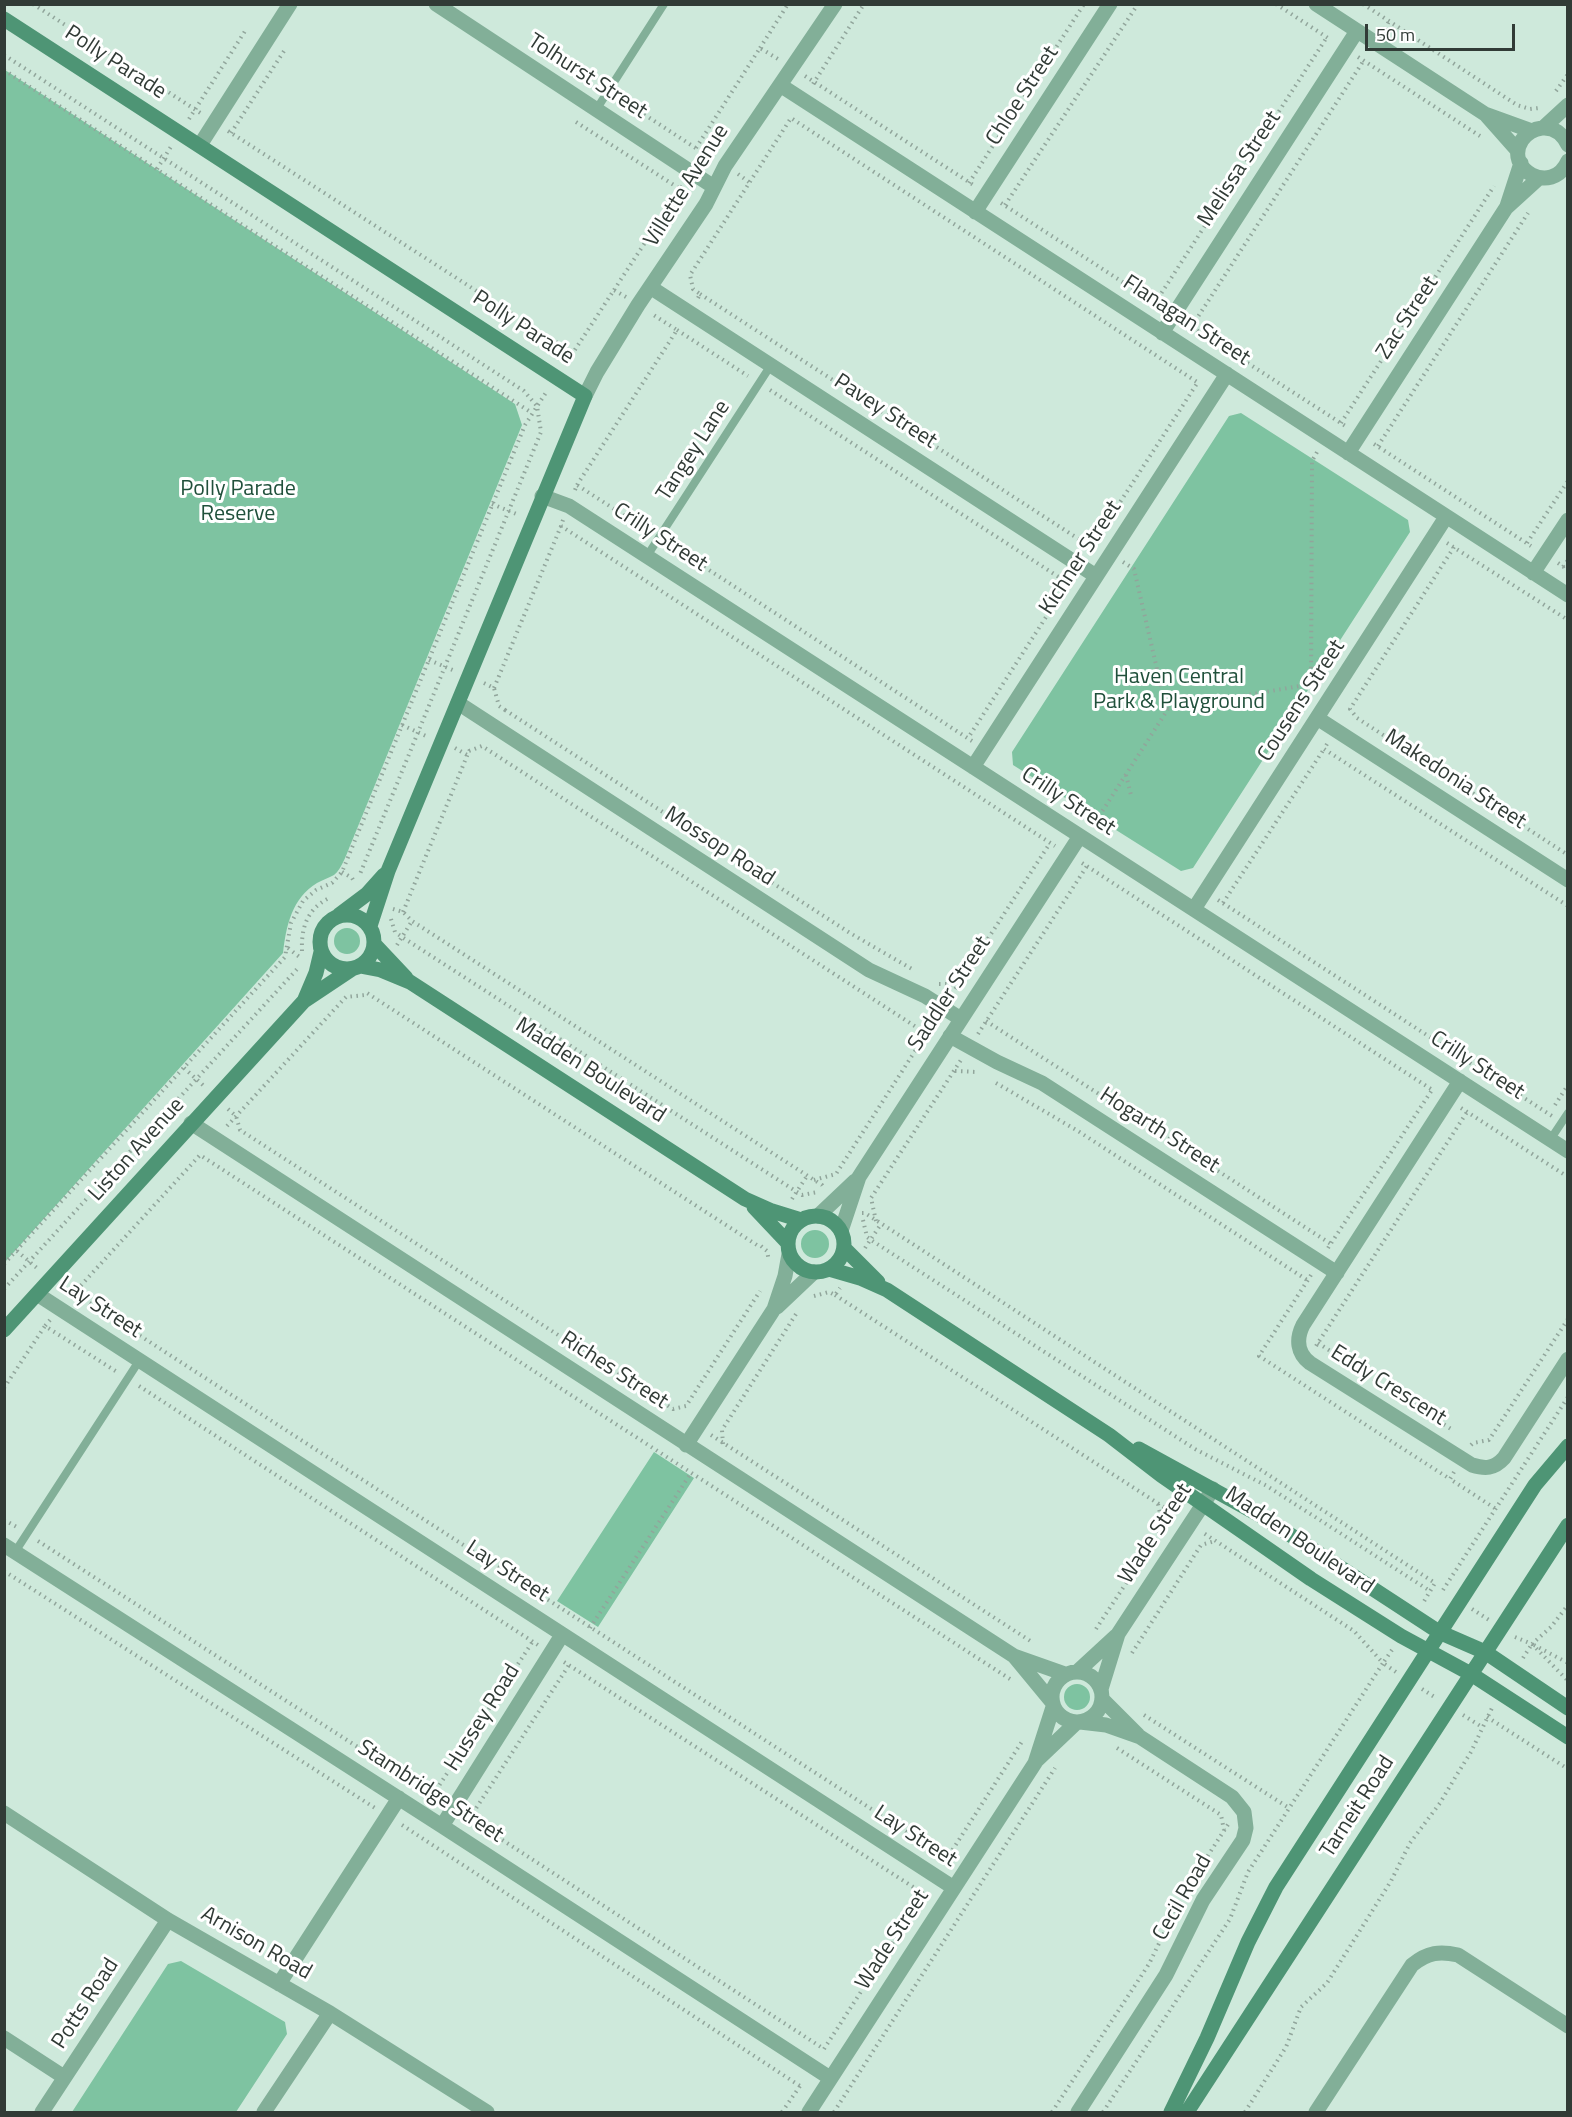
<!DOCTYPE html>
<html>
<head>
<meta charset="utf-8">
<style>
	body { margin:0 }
	#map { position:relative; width:1572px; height:2117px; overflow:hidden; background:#cee9db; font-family:"Titillium Web",sans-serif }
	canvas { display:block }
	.frame { position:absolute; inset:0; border:6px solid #313b36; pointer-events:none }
	.scale { position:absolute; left:1365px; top:24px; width:150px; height:27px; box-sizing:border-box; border:3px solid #313b36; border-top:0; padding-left:8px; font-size:18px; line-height:21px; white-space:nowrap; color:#313b36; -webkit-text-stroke:4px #fff; paint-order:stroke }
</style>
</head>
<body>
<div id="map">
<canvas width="1572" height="2117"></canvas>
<div class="frame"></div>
<div class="scale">50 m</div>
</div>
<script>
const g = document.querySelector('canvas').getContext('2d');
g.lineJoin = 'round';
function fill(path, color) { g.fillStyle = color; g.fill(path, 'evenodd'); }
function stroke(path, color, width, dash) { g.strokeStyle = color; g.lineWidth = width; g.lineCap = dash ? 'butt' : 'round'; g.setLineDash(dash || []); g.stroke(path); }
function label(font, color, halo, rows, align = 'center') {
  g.font = font + ' "Titillium Web",sans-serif'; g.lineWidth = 6; g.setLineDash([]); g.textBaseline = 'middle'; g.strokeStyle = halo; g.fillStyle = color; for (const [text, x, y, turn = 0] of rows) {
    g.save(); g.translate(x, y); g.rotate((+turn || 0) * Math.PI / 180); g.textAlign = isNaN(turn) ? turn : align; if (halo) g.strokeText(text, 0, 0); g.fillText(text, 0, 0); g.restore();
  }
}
const green = new Path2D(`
	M5,70L515,404L522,425L352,841C348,850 342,869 334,875C329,878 322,880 317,883C292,898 286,926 283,953L5,1262Z
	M1241,413L1408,520L1410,532L1193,868L1181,871L1013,765L1012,752L1229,416Z
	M334 941a13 13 0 1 1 26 0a13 13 0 1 1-26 0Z
	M801 1244a14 14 0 1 1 28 0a14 14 0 1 1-28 0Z
	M654,1452L694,1478L598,1627L557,1601Z
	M1064 1697a13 13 0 1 1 26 0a13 13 0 1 1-26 0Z
	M181,1961L285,2022L287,2034L236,2112H72L168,1964Z`);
const path = new Path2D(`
	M33,4L202,114
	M1276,4L1331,40
	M1363,4L1517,105L1530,109L1539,108
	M1385,29L1389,21
	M760,48L788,4
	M4,55L524,391L537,406L541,432L360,874
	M1358,57L1480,136
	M4,70L532,413
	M805,76L975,186
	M813,84L864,4
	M1556,91L1568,74
	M619,98L711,158
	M189,119L247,28
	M576,122L680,189L683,185
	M228,131L573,353
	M231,133L284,51
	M696,148L760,48L778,59
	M157,169L172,145
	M738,174L749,182
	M969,183L1084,4
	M1001,203L1161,307
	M1005,205L1138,4
	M614,290L680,189
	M700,294L1091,547
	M698,298L700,294L693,289L690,275L791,118L1197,382
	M1155,303L1327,37
	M1187,324L1347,427
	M1192,326L1364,60
	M677,330L748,376
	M565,365L614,290L626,297
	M770,390L1068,583L968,738
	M1341,423L1494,186
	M1374,444L1531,546
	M1378,446L1528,213
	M577,485L677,330L652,314
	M575,490L577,485L650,532
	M492,504L519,515
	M563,520L561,526L1055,846
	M1447,543L1568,620
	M1527,543L1568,481
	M669,544L972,741
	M1091,547L1198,382
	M1454,547L1350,709L1357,718L1568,855
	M1123,562L1134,569L1165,704L1168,709
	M1558,563L1568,570
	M1563,567L1568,560
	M429,660L455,671
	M484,683L494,688L499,706L505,710
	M494,688L561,526
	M505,710L850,933L912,969
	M402,725L426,736
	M1327,744L1324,749L1568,906
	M455,748L467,755
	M1126,775L1131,795
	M1096,821L1168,709L1311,684L1312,461L1317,452
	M1082,863L1431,1089
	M342,872L352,878L355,883
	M1218,900L1552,1116
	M1223,903L1324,749
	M393,909L403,912L412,921L822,1185L824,1188
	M403,912L469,751L482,746L927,1034
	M391,919L395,932L402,937L797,1192L802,1195L818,1192
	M397,945L412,921
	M288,948L302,959
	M302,951C301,928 307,909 329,898
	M939,984H958L963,988
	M952,994L1050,843
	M986,1021L1331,1244
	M978,1034L1087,866
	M184,1068L205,1087
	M955,1071L977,1072
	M996,1083L1078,1131L1307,1280
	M1555,1105L1568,1085
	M1461,1108L1568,1177
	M228,1109L236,1116L240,1130L673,1409L686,1406L760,1291
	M227,1126L344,999L346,997L365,995L367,993L760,1247
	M814,1180L836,1174L935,1020
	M792,1199L807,1176
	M862,1213H865L1435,1583L1423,1603
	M863,1220L867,1237L871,1240L1195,1449L1267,1486L1430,1591
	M876,1221L871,1198L961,1060
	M761,1246L767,1251L769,1261
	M865,1248L881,1224
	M1328,1248L1432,1090
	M17,1251L38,1269
	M4,1264L285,957L291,923L303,901L316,890L332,883L342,872L525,425L547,391
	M1311,1275L1259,1356L1450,1479
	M4,1289L299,967
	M835,1295L1176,1515
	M814,1296L829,1292L835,1295L840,1288
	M50,1320L45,1326L117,1372
	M1318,1343L1451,1429
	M1316,1346L1467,1112
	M139,1386L538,1645
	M4,1388L45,1326
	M711,1435L1032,1642
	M723,1444L722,1430L796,1314
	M1471,1445L1473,1443L1489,1440L1568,1319
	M1454,1472L1450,1479L1496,1509
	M4,1520L17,1527
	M38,1541L440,1800
	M4,1571L375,1808
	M1443,1590L1568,1397
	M1472,1609L1489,1620
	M590,1628L691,1473
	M1096,1629L1163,1527L1158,1504
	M1515,1637L1532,1644L1551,1627L1568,1605
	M1532,1644L1568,1681
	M1534,1645L1568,1663
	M1392,1650L1383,1663L1396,1672
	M1132,1653L1201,1545L1215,1541
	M1523,1658L1532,1644
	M564,1662L924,1894
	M1422,1689L1436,1698
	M1144,1715L1289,1808
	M1463,1715L1482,1727
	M1487,1717L1568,1769
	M1117,1748L1221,1815L1224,1830
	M433,1795L533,1641
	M473,1813L569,1665
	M467,1817L824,2049
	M402,1825L800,2086
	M947,1858L74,1293L200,1155L1010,1679
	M946,1860L1023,1740
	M824,2049L924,1894
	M782,2112L800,2086
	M834,2112L1055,1768
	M1052,2112L1149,1964L1183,1894L1229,1823
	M1103,2112L1230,1919L1248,1872L1383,1663L1354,1631L1202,1532
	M1245,2112L1286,2047L1301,2007L1327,1983L1391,1881L1410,1843L1440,1803L1456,1776L1471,1752L1492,1708`);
const lane = new Path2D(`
	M596,110L664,4
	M647,556L771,365
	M1550,1140L1568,1113
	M15,1552L139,1361`);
const street = new Path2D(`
	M436,4L714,187
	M1316,4L1485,114L1532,131
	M780,85L1568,595
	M1487,116L1518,151
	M1543,128L1568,105
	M200,145L290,4
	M1568,145C1563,134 1554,127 1542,128C1533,129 1527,133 1522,140C1503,169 1552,197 1568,161
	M1507,206L1521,163
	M975,212L1110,4
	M650,287L1096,576
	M1162,333L1357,31
	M585,396L597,372L638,305L706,204L725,166L835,4
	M1348,453L1506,208L1539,178
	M542,496L569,506L1568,1151
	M1533,573L1568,520
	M458,703L869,970L925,996L961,1019
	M1317,718L1568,880
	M973,767L1227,374
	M1194,909L1446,517
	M950,1036L997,1062L1042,1083L1337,1273
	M1460,1081L1303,1325C1296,1339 1297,1353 1310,1363L1472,1465C1485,1469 1494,1469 1504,1458L1568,1359
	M191,1123L1014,1656L1065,1674
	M818,1216L855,1181
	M841,1231L859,1177L1080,836
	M37,1294L954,1888
	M777,1307L814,1272
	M686,1445L774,1309L785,1276L789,1254
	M4,1545L442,1826L830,2078
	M1014,1656L1052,1702
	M1078,1671L1116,1636
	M1052 1697a25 25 0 1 1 50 0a25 25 0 1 1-50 0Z
	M1101,1689L1118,1634L1213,1489
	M1102,1699L1138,1735
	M1037,1760L1077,1722
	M4,1813L168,1920L330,2013L487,2112
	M442,1826L562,1635
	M279,1984L399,1798
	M4,2038L64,2077
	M42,2112L168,1920
	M264,2112L330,2013
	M809,2112L1035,1763L1053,1707
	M1078,2112L1166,1975L1203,1900L1243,1840L1246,1828L1244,1812L1232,1797L1140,1737L1106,1725L1080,1722
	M1316,2112L1412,1965C1428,1952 1440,1951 1458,1955L1568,2026`);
const secondary = new Path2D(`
	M4,19L585,396L388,871L370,926
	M320 942a27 27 0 1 1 54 0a27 27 0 1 1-54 0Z
	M339,915L367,894L384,875
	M374,944L406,978
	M360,966L381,970L410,982L745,1199L772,1211L801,1220
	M305,999L316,973L321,952
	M754,1207L788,1243
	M788 1244a28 28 0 1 1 56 0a28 28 0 1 1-56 0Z
	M844,1248L878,1282
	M829,1269L860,1278L887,1290L1109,1435L1161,1475L1311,1579L1401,1636L1471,1674L1568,1737
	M4,1330L304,1001L352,969
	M1139,1449L1263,1517L1439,1632L1485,1652L1568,1708
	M1171,2112L1207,2038L1248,1942L1276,1887L1535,1485L1568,1446
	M1187,2112L1568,1525`);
const streetNames = [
	["Polly Parade",115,63,33],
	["Tolhurst Street",587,77,33],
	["Chloe Street",1023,96,-57],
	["Melissa Street",1240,169,-57],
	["Villette Avenue",687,186,-58],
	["Zac Street",1408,318,-57],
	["Flanagan Street",1186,321,33],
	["Polly Parade",523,328,33],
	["Pavey Street",885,412,33],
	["Tangey Lane",694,451,-57],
	["Crilly Street",660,538,33],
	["Kichner Street",1081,558,-57],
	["Cousens Street",1302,701,-57],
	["Makedonia Street",1455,780,33],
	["Crilly Street",1068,802,33],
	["Mossop Road",719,847,33],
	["Saddler Street",950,994,-57],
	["Crilly Street",1477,1066,33],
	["Madden Boulevard",590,1071,33],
	["Hogarth Street",1159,1131,33],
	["Liston Avenue",137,1150,-48],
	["Lay Street",100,1308,33],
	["Riches Street",614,1371,33],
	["Eddy Crescent",1388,1386,32],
	["Wade Street",1156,1534,-57],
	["Madden Boulevard",1299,1541,34],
	["Lay Street",507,1572,33],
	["Hussey Road",483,1718,-58],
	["Stambridge Street",430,1792,33],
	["Tarneit Road",1358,1807,-57],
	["Lay Street",915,1837,33],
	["Cecil Road",1183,1898,-60],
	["Wade Street",893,1940,-57],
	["Arnison Road",256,1944,30],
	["Potts Road",86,2004,-57]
];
const parkNames = [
	["Polly Parade",238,490],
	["Reserve",238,515],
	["Haven Central",1179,678],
	["Park & Playground",1179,703]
];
fill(green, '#7ec3a1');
stroke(path, '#91a59b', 4, [1.5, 4.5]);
stroke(lane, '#82af98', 8);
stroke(street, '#82af98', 15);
stroke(secondary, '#4e9575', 15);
label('22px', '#313b36', '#fff', streetNames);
label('22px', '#20503b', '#fff', parkNames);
</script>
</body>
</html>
